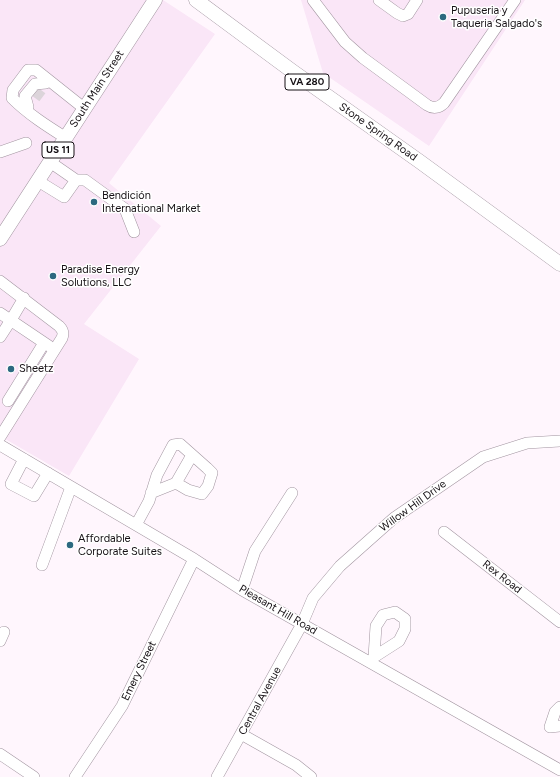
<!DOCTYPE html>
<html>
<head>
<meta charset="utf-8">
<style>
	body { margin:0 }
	canvas { display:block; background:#fff6fd }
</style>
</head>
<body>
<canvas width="560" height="777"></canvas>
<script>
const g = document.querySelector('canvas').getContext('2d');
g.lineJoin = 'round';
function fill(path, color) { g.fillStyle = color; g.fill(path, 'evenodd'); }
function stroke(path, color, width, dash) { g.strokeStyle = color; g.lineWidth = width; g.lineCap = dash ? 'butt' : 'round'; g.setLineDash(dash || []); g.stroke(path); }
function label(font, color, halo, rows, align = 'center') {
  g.font = font + ' Figtree,sans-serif'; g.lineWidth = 3; g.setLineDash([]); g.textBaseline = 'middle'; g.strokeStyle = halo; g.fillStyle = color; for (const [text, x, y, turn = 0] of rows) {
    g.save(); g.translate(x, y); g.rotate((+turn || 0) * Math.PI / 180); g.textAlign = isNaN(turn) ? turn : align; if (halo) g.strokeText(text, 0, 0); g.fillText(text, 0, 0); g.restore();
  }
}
const built = new Path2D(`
	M0,0H163L215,34L109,183L161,226L84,324L139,359L69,476L0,436Z
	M301,0H525L429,146L323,73Z`);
const minorTunnel = new Path2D(`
	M35,98L41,90`);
const minor = new Path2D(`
	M313,0L345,42L363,58L427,105C433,109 439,108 444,103L515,0
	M379,0L397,13L403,16L408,14L417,0
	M28,107L25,96L35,84L46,83
	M66,138C47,126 28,114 12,98L13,90L28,70H36L85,109
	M0,152L26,143
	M76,180H85L125,209L134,232
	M38,181L64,197L76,180L50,162
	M0,281L59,326C63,330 64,333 62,338L0,437
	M0,313L49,346
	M0,337L11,320L24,298
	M8,401L44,343
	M0,445L194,559L242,590L560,770
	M24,459L11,484L34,496L48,473
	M176,483L192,455
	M136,525L149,501L157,475L173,445L180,444L207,468L212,473L208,486L202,494L188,490L176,483L151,493
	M444,532L560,622
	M42,565L71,487
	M242,590L255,551L292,493
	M0,641L4,632
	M370,662L374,657L399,641L405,629V619L395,612L383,615L376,626L374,657
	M560,707L555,712L550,727L560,726
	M241,734L296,765L311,777
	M0,754L34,777
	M75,777L122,706L194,559
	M217,777L302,624L313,598L340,566L394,518L483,457L527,443L560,441`);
const major = new Path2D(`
	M196,0L292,71L419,161L560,264
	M0,239L155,0`);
const markers = [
	[443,17,4,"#2c6980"],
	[94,202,4,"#2c6980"],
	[53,276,4,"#2c6980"],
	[11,369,4,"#2c6980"],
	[70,545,4,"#2c6980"]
];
const shields = [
	[307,82,44],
	[58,150,32]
];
const shieldNames = [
	["VA 280",307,82],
	["US 11",58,150]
];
const poiNames = [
	["Pupuseria y",451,11],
	["Taqueria Salgado's",451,24],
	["Bendición",102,196],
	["International Market",102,209],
	["Paradise Energy",61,270],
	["Solutions, LLC",61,283],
	["Sheetz",19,369],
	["Affordable",78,539],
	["Corporate Suites",78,552]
];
const streetNames = [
	["South Main Street",97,89,-57],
	["Stone Spring Road",378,132,35],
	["Willow Hill Drive",413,506,-36],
	["Rex Road",502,577,38],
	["Pleasant Hill Road",278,610,30],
	["Emery Street",139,671,-64],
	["Central Avenue",260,701,-61]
];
fill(built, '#fae6f7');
stroke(minorTunnel, '#dcd4da', 11, [11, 5.5]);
stroke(minor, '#a295a0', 12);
stroke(major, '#a295a0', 15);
stroke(minor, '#fff', 11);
stroke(major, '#fff', 14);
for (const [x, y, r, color] of markers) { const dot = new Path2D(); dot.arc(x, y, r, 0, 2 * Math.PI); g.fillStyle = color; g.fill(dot); stroke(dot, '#fff', 1.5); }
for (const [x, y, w] of shields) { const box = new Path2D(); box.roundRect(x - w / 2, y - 8, w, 16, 3); g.fillStyle = '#fff'; g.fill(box); stroke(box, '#161115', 1); }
label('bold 10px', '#161115', null, shieldNames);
label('11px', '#161115', '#fff', poiNames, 'left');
label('11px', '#161115', '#fff', streetNames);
</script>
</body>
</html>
